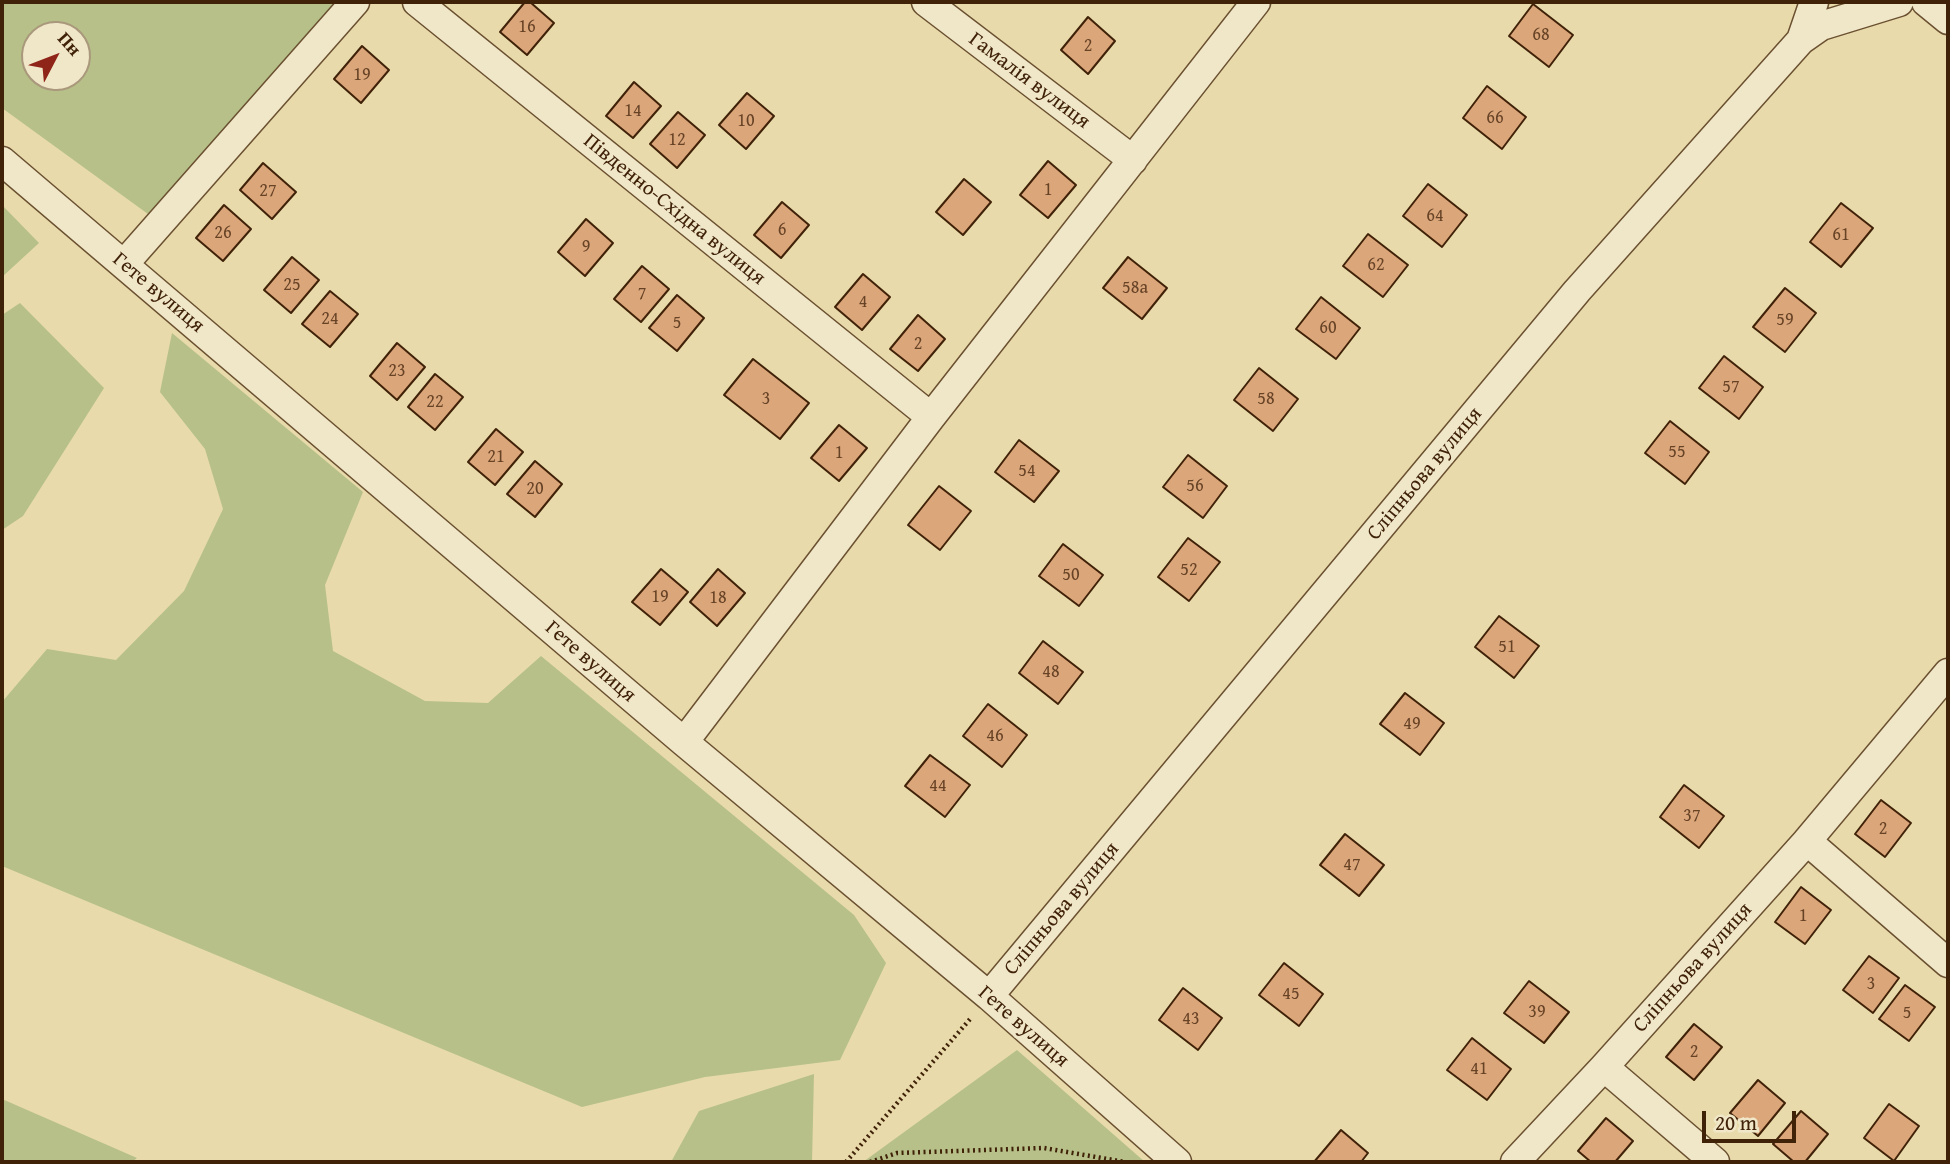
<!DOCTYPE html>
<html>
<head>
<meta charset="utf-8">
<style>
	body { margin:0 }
	#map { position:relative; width:1950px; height:1164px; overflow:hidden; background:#e8daaa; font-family:"Gentium Book Plus",serif }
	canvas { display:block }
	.frame { position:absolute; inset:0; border:4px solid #402209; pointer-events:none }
	.north { position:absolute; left:21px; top:21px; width:70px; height:70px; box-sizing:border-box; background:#f0e7c8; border:2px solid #aa987c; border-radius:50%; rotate:48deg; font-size:19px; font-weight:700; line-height:28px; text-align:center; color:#402209 }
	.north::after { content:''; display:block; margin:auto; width:24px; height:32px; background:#8f2418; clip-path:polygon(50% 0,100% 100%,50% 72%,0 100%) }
	.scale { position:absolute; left:1702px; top:1111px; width:94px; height:32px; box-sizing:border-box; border:4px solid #402209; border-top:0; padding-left:9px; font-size:21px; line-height:24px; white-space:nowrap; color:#402209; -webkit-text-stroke:5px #f0e7c8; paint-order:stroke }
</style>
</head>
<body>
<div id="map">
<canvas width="1950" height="1164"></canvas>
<div class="frame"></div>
<div class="north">Пн</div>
<div class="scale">20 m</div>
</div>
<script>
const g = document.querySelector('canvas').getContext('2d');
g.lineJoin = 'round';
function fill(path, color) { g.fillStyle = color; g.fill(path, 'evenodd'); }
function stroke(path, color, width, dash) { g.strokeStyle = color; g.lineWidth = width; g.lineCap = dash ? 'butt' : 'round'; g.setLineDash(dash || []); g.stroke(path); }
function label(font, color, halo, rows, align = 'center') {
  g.font = font + ' "Gentium Book Plus",serif'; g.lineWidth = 6; g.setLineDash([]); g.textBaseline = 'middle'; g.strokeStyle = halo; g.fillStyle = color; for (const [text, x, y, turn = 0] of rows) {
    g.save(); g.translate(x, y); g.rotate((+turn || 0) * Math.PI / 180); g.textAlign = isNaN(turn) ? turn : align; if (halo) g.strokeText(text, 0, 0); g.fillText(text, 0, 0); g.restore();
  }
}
const green = new Path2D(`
	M2,2H338L148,214L2,108ZM35,35H77V77H35Z
	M2,205L39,243L2,277Z
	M20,303L104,388L23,516L2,530V315Z
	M172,333L363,492L325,585L333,651L425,701L488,703L541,656L854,915L886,963L840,1060L705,1077L582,1107L2,866V702L47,649L116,660L184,591L223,509L205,449L160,392Z
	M1017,1050L1145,1162H863Z
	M814,1074L812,1162H671L699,1111Z
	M2,1099L137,1158L132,1162H2Z`);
const building = new Path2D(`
	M525,2H530L554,23L527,55L500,32Z
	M1533,4L1573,35L1549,67L1509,36Z
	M1088,17L1115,41L1088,74L1061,50Z
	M362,46L389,70L361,103L334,79Z
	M634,82L661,106L633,138L606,116Z
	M1487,86L1526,117L1502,149L1463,118Z
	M747,93L774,116L746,149L719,125Z
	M678,112L705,135L677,168L650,144Z
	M1048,161L1076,185L1048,218L1020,195Z
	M263,163L296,192L272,219L240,190Z
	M964,179L991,202L963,235L936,212Z
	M1428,184L1467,215L1442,247L1403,216Z
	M782,202L809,225L781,258L754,235Z
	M1841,203L1873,228L1841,267L1810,242Z
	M224,205L251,229L223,261L196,238Z
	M586,219L613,243L585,276L558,252Z
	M1368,234L1408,265L1383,297L1343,266Z
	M292,257L319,280L291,313L264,290Z
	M1128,257L1167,288L1142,319L1103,288Z
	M642,266L669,289L641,322L614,299Z
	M863,274L890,297L862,330L835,307Z
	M1785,288L1816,313L1785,352L1753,327Z
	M330,291L358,314L330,347L302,324Z
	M677,295L704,318L677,351L649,328Z
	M1321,297L1360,328L1336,359L1296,329Z
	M918,315L945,339L918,371L890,349Z
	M397,343L425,367L397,400L370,376Z
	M1724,356L1763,387L1739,419L1699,388Z
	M753,359L809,403L780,439L724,395Z
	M1259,368L1298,399L1273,431L1234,400Z
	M435,374L463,397L435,430L408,407Z
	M1670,421L1709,452L1685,484L1645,453Z
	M839,425L867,448L839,481L811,458Z
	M496,429L523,452L495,485L468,462Z
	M1019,440L1059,471L1034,502L995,472Z
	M1188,455L1227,486L1203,518L1163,487Z
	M535,461L562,484L535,517L507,494Z
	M939,486L971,511L940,550L908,525Z
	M1188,538L1220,562L1189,601L1158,577Z
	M1063,544L1103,575L1079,606L1039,576Z
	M661,569L688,592L660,625L632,602Z
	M718,569L745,593L717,626L690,602Z
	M1499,616L1539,646L1514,678L1475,647Z
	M1043,641L1083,672L1058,704L1019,673Z
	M1405,693L1444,723L1420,755L1380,724Z
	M988,704L1027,735L1002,767L963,736Z
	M930,755L970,785L945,817L905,786Z
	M1684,785L1724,816L1699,848L1660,817Z
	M1881,800L1911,823L1885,857L1855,834Z
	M1345,834L1384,865L1359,896L1320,865Z
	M1801,887L1831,910L1805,944L1775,922Z
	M1869,956L1899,978L1873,1013L1843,990Z
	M1284,963L1323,994L1299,1026L1259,995Z
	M1529,981L1569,1012L1544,1043L1504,1013Z
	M1905,985L1935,1007L1909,1041L1879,1019Z
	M1183,988L1222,1018L1198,1050L1159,1020Z
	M1694,1024L1722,1047L1694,1080L1666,1057Z
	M1472,1038L1511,1069L1487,1100L1447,1070Z
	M1758,1080L1785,1103L1758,1136L1730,1113Z
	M1889,1104L1919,1126L1894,1161L1864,1138Z
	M1801,1111L1828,1134L1805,1162H1794L1773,1144Z
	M1606,1118L1633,1141L1615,1162H1591L1578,1151Z
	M1341,1130L1368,1153L1361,1162H1314Z`);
const path = new Path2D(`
	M846,1162L971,1018
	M870,1162L897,1153L1044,1148L1125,1162`);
const minor = new Path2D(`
	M417,2L931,417
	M926,2L1133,160
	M1926,2L1948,20
	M1801,40L1814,2
	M2,161L684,742L989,996L1177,1162
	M124,264L355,2
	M684,742L931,417L1256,2
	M1807,841L1948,963
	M989,996L1577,291L1801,40L1821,26L1899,2
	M1604,1067L1715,1162
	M1515,1162L1604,1067L1807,841L1948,673`);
const numberNames = [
	["16",527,27],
	["68",1541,35],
	["2",1088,46],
	["19",362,75],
	["14",633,111],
	["66",1495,118],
	["10",746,121],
	["12",677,140],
	["1",1048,190],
	["27",268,191],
	["64",1435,216],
	["6",782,230],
	["26",223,233],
	["61",1841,235],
	["9",586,247],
	["62",1376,265],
	["25",292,285],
	["58а",1135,288],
	["7",642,294],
	["4",863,302],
	["24",330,319],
	["59",1785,320],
	["5",677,323],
	["60",1328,328],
	["2",918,344],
	["23",397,371],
	["57",1731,387],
	["3",766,399],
	["58",1266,399],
	["22",435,402],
	["55",1677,452],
	["1",839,453],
	["21",496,457],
	["54",1027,471],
	["56",1195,486],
	["20",535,489],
	["52",1189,570],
	["50",1071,575],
	["19",660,597],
	["18",718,598],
	["51",1507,647],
	["48",1051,672],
	["49",1412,724],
	["46",995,736],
	["44",938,786],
	["37",1692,816],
	["2",1883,829],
	["47",1352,865],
	["1",1803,916],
	["3",1871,984],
	["45",1291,994],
	["39",1537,1012],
	["5",1907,1013],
	["43",1191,1019],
	["2",1694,1052],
	["41",1479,1069]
];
const streetNames = [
	["Гамалія вулиця",1029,81,37],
	["Південно-Східна вулиця",674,210,39],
	["Гете вулиця",158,293,40],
	["Сліпньова вулиця",1425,474,-50],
	["Гете вулиця",590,662,41],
	["Сліпньова вулиця",1062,909,-50],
	["Сліпньова вулиця",1693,968,-48],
	["Гете вулиця",1023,1027,41]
];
fill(green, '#b6c088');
fill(building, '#dca67b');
stroke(building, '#402209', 2);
stroke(minor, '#6a5031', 31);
stroke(path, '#402209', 4.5, [2, 3.5]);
stroke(minor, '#f0e7c8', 28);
label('18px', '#674326', null, numberNames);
label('21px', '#402209', '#f0e7c8', streetNames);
</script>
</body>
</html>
